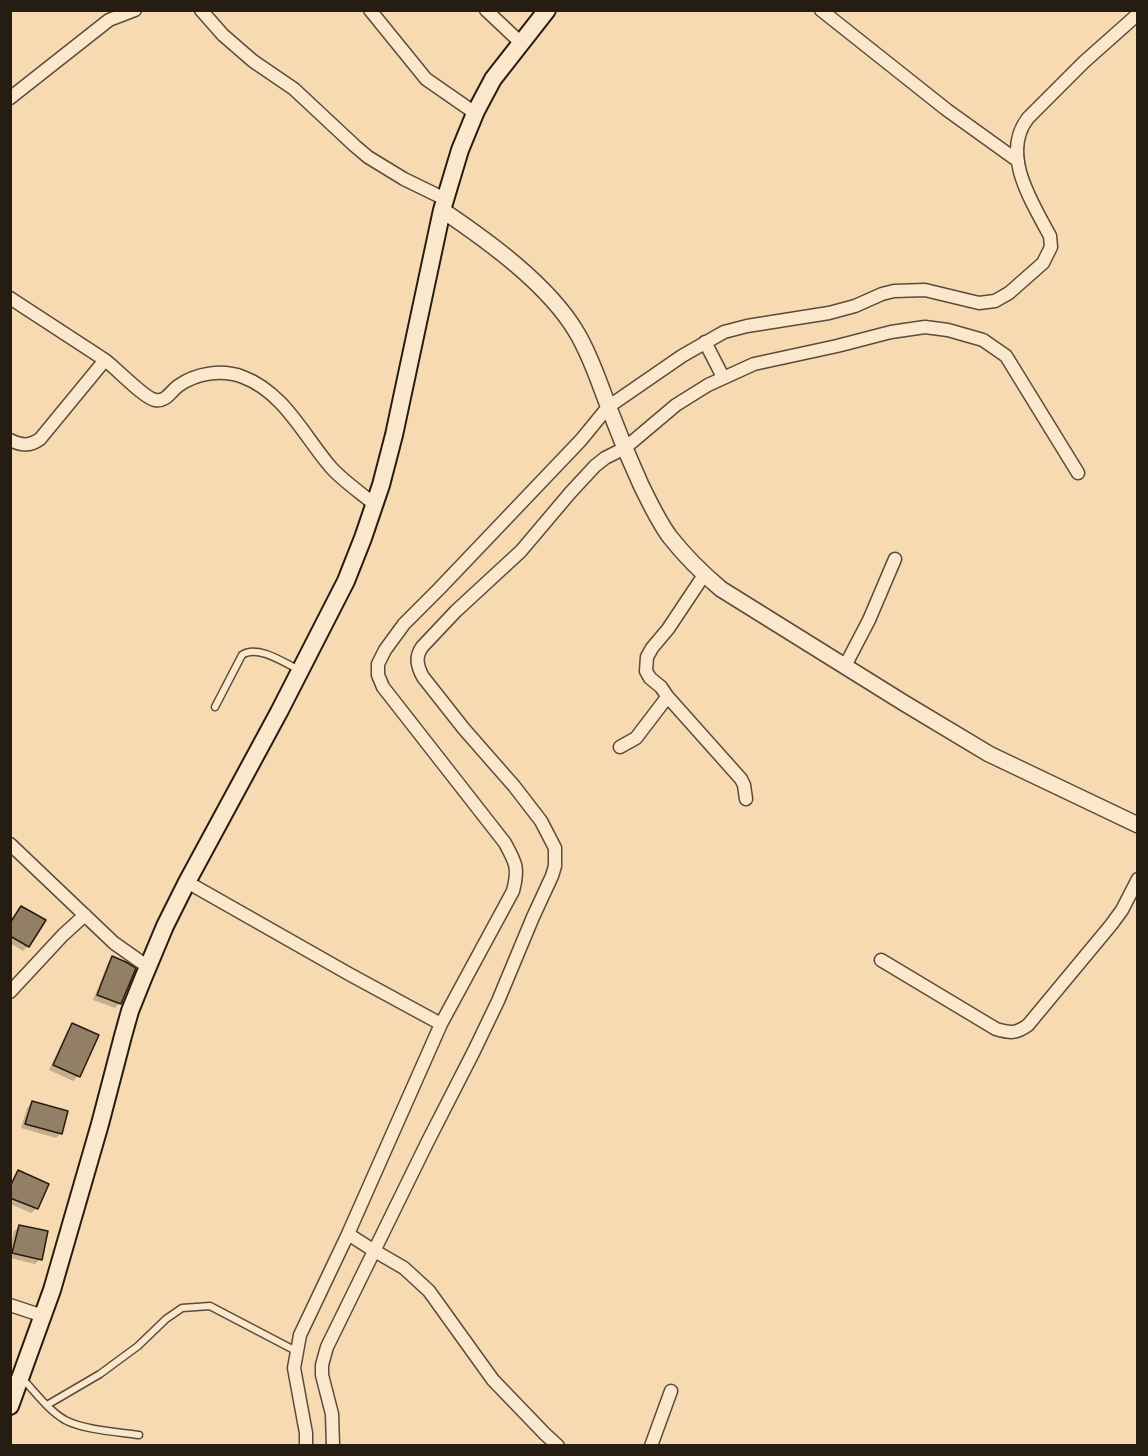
<!DOCTYPE html>
<html>
<head>
<meta charset="utf-8">
<style>
	body { margin:0 }
	#map { position:relative; width:1148px; height:1456px; overflow:hidden; background:#f7dab1; font-family:"Libre Caslon Text",serif }
	canvas { display:block }
	.frame { position:absolute; inset:0; border:12px solid #251c12; pointer-events:none }
</style>
</head>
<body>
<div id="map">
<canvas width="1148" height="1456"></canvas>
<div class="frame"></div>
</div>
<script>
const g = document.querySelector('canvas').getContext('2d');
g.lineJoin = 'round';
function fill(path, color) { g.fillStyle = color; g.fill(path, 'evenodd'); }
function stroke(path, color, width, dash) { g.strokeStyle = color; g.lineWidth = width; g.lineCap = dash ? 'butt' : 'round'; g.setLineDash(dash || []); g.stroke(path); }
const shadow = new Path2D(`
	M22,908L28,946L23,951L10,943V922Z
	M112,958L120,1003L115,1008L93,1000L108,963Z
	M73,1024L78,1076L73,1081L49,1070L68,1029Z
	M32,1103L61,1133L56,1138L21,1128L27,1108Z
	M19,1172L47,1184L36,1209L31,1213L10,1204V1184L14,1176Z
	M19,1227L40,1259L35,1264L10,1258V1249L14,1231Z`);
const building = new Path2D(`
	M21,906L46,920L29,947L10,936V923Z
	M112,956L126,962L136,968L121,1004L97,995Z
	M72,1023L99,1035L80,1077L53,1065Z
	M32,1101L68,1111L62,1134L25,1124Z
	M18,1170L49,1184L38,1209L10,1198V1187Z
	M19,1225L48,1231L42,1260L12,1253Z`);
const service = new Path2D(`
	M215,707L242,655C257,644 285,663 299,670
	M22,1378C35,1392 48,1410 65,1420C84,1430 118,1432 139,1435
	M47,1405L100,1374L138,1346L166,1319L182,1308L210,1306L296,1351`);
const minor = new Path2D(`
	M201,10L223,35L253,61L294,89L355,146L368,157L404,179L445,199
	M370,10L426,79L475,113
	M486,10L521,43
	M821,10L947,110L1018,161
	M10,98L109,20L135,10
	M10,298L105,360
	M705,342L723,377
	M10,440C22,446 30,446 40,439L105,360C117,369 144,398 155,400C166,402 170,392 178,386C196,373 222,369 243,377C283,392 303,434 329,465C339,478 361,493 374,504
	M845,666L869,620L895,559
	M667,696L741,779L744,785L746,799
	M620,747L636,738L665,700L667,696L661,687L650,678L646,671L647,657L652,648L668,629L704,575
	M10,844L114,943L148,967
	M187,882L349,974L441,1024L348,1234L300,1335L294,1368L306,1433V1446
	M881,960L996,1029C1010,1033 1016,1034 1028,1025L1111,925L1122,910L1138,879
	M10,992L63,935L85,915
	M441,1024L513,891C519,868 516,863 505,843L383,687L378,675V664L385,650L404,624L439,589L581,440L608,407L682,356L724,332L747,326L829,313L855,306L882,294L894,291L925,290L979,303L995,301L1009,293L1043,263L1051,247L1050,236C1032,202 1000,154 1028,118L1084,62L1138,14
	M348,1234L373,1250L404,1268L429,1291L493,1380L545,1434L558,1446
	M10,1305L43,1316
	M333,1446L332,1414L322,1375V1365L327,1347L428,1141L474,1051L498,1001L533,917L552,876L555,866V848L541,821L514,786L464,729L423,677C417,666 415,657 422,647L456,611L521,551L570,493L595,466L605,458L625,448L676,405L708,385L754,364L837,346L891,332L925,327L948,330L983,340L1006,356L1078,473
	M651,1446L671,1391`);
const tertiary = new Path2D(`
	M442,210C488,241 549,285 577,333C592,358 600,386 611,413C620,437 630,461 641,485C650,503 658,521 670,537C685,556 702,573 721,589L904,703L989,754L1138,825`);
const secondary = new Path2D(`
	M10,1406L52,1290L100,1124L123,1036L130,1011L142,981L165,926L187,882L279,712L346,581L363,538L381,485L394,435L442,210L460,150L476,111L493,79L547,10`);
fill(shadow, '#0003');
fill(building, '#927f65');
stroke(building, '#251c12', 1.5);
stroke(service, '#5a4c3a', 9);
stroke(minor, '#5a4c3a', 15);
stroke(tertiary, '#5a4c3a', 18);
stroke(secondary, '#251c12', 20);
stroke(service, '#fae7cc', 6);
stroke(minor, '#fae7cc', 12);
stroke(tertiary, '#fae7cc', 15);
stroke(secondary, '#fae7cc', 16);
</script>
</body>
</html>
